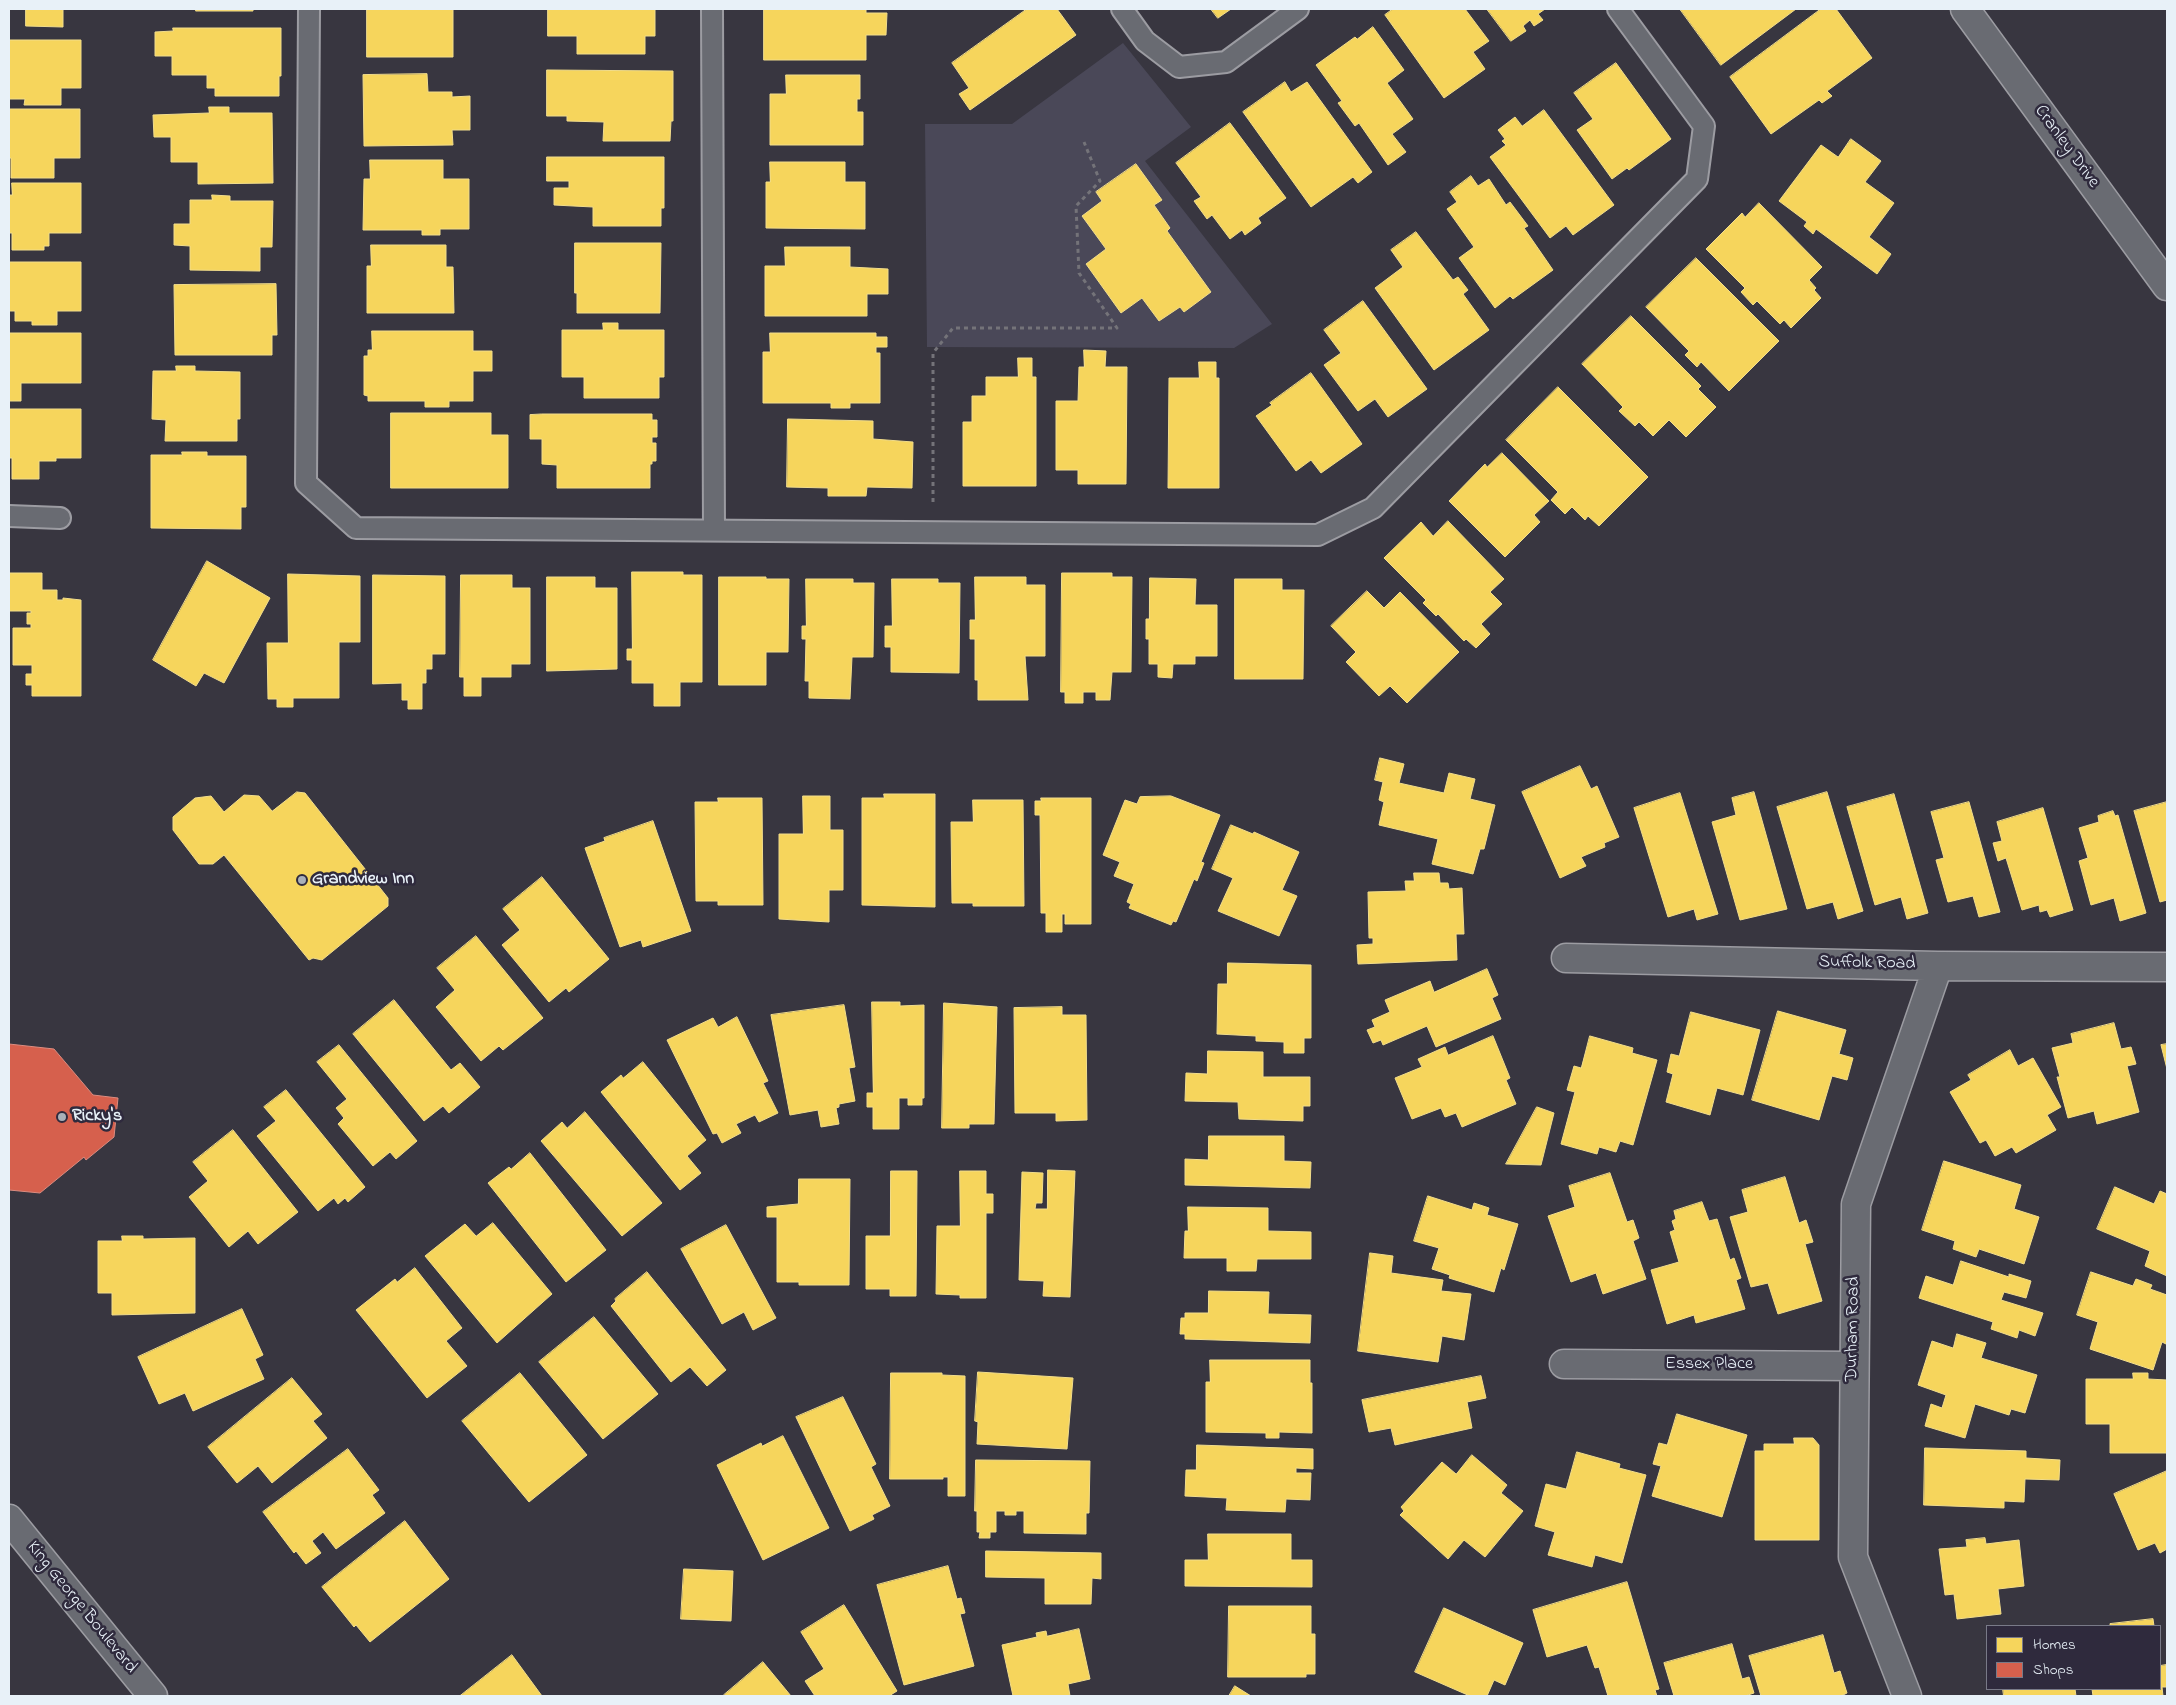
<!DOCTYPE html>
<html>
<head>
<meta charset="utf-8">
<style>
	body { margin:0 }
	#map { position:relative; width:2176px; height:1705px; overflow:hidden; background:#383640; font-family:"Indie Flower",sans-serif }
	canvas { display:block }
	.frame { position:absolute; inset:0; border:10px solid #e8f1f8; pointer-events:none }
	.legend { position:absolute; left:1986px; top:1625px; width:175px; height:65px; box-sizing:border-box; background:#2f2a3d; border:1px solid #797a88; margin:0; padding:6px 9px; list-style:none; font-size:15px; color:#e8f1f8 }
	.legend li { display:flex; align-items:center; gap:10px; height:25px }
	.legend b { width:25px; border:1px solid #797a88 }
</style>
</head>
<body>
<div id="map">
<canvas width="2176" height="1705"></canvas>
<div class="frame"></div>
<ul class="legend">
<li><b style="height:14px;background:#f6d55c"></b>Homes</li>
<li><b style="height:14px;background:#d6604d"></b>Shops</li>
</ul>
</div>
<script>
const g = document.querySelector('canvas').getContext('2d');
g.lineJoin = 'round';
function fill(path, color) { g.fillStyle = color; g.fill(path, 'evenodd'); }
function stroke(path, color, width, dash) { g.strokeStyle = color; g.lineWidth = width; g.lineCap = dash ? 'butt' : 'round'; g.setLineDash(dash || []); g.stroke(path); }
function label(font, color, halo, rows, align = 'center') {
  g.font = font + ' "Indie Flower",sans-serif'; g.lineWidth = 5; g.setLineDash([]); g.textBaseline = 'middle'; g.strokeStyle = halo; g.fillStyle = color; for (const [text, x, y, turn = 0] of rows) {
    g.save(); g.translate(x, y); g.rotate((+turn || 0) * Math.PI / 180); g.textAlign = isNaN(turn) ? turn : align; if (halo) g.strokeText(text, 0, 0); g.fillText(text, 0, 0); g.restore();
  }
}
const green = new Path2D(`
	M1123,43L1191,127L1145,161L1272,324L1234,348L927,347L925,124H1012Z`);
const homes = new Path2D(`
	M26,9H78H63V27L26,26Z
	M196,9H253V11H196Z
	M367,9H453V57H367Z
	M548,9H655V36H645V54H577V36H548Z
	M764,9H866V13H887L886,35H866V60H764Z
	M1027,9H1057L1076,35L970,110L959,94L969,88L952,63Z
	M1211,9H1231L1218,18Z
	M1393,9H1465L1489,41L1473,52L1485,69L1444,98L1385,15Z
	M1487,9H1545L1538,14L1543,20L1534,26L1530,20L1523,26L1526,31L1511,41Z
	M1680,9H1796L1721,65Z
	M1821,9H1836L1872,58L1827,91L1832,96L1822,103L1819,100L1771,134L1730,77Z
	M1373,27L1404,70L1387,83L1413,119L1392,134L1406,152L1388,165L1359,123L1355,126L1338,103L1342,101L1316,65L1355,37L1357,39Z
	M173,28H281V76H279V96H215V88H207V75H172V56H155V32L173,31Z
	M9,40H81V88H61V105H24L25,99H9Z
	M1616,63L1671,139L1629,170L1627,168L1612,179L1577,130L1593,119L1574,93Z
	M547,70L673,71V121H671L670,141H603L604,122L567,121V116H547Z
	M427,74L428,92H452V97L470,96V130H452L453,145L364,146L363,75Z
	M786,75H860V99H857V112H863V145H770V94H786Z
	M1285,82L1291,92L1307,82L1372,172L1358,183L1353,177L1311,207L1243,112Z
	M209,107H229V113H272L273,183L198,184V162H171V137H154L153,115L209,113Z
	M9,109H80V158H54V178H11V158H9Z
	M1544,110L1614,205L1573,235L1566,226L1550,238L1490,157L1506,145L1502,141L1505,139L1498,130L1515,117L1522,126Z
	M1230,123L1286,198L1258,218L1261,223L1245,235L1242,230L1230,239L1212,215L1207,219L1194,201L1201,197L1176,163Z
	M1851,139L1881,161L1865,182L1894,203L1869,237L1891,254L1877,274L1816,229L1813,234L1804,226L1807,222L1779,201L1821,145L1838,157Z
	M547,157H664V208H661V226H593V207L554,205V188H569V181H547Z
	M370,160H443V179H469V229H440V235H422V230H363L364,179H370Z
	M770,162H845V182H865V229L766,228V182H770Z
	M1136,164L1162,200L1154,205L1170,228L1167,231L1211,292L1184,312L1180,307L1159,321L1142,298L1121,313L1086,264L1106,249L1082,216L1102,201L1096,192Z
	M1471,176L1478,186L1489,179L1506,205L1510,202L1528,226L1524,228L1553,270L1513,299L1510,296L1495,308L1459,258L1474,247L1447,209L1457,202L1450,192Z
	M12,183H81V233H49V246H44V250H12V233H9V195H12Z
	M212,195L230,196V201H273L272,247H260V271L190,270V246L174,245V224H190V200H212Z
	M1759,203L1822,267L1809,280L1816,288L1814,290L1821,298L1791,328L1784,320L1780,324L1757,301L1753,305L1741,292L1745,288L1706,249L1742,213L1745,217Z
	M1416,232L1453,280L1458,277L1468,290L1463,294L1489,330L1434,370L1375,288L1403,267L1391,250Z
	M575,243H661L660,313H577V293H575Z
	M371,245H446V267H453L454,313H367V266H371Z
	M785,247H850V267L888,269V294H867V316H765V266H785Z
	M1696,258L1779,341L1729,391L1701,362L1697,367L1685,355L1689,351L1646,307Z
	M9,262H81V311H57V325H32V321H15V311H9Z
	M276,284L277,335H272V355H175L174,285Z
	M1363,301L1427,389L1388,417L1375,399L1358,411L1324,365L1341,353L1324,330Z
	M1631,316L1701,386L1698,389L1716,407L1686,437L1669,420L1653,436L1639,422L1635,426L1619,411L1623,407L1582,364Z
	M603,323H618V330H664V377H659V398H584V377H562V330H603Z
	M372,331H473V351H492V371H473V401H449V407H425V401H368V396L364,395V356H368V350H372Z
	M9,333H81V383H21V401H9Z
	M770,333H876V337H887V347H876V353H880V403H850V408H831V403H763V352H770Z
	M1084,350L1106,351L1105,367H1127L1126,484H1078V470H1056V401H1078L1079,367H1084Z
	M1018,358H1032V377H1036V486H963V422H972V396H986V377H1018Z
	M1199,362H1216V378H1219V488H1168L1169,378H1199Z
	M176,366H195V371L240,372V419H237V441H165L166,420L152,419L153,371H176Z
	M1311,373L1362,444L1321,473L1311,460L1296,471L1256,416L1272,405L1270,403Z
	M1558,387L1648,477L1599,526L1588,516L1585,520L1572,507L1565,514L1551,500L1558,492L1506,440Z
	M9,409H81V458H56V461H39V479H12V458H9Z
	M391,413H491V435H508V488H391Z
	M542,414H652V420H657V437H652V443H656V461H652V464H650V488H557V465L542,464V439H530V415Z
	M788,419L873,421V439L913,442L912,488L867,487L866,496H828V488L787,487Z
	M182,452H207V456H246V507H241V529L151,528V455H182Z
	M1502,453L1549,501L1534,515L1540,522L1505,557L1449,501L1485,464L1487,467Z
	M1448,521L1504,579L1490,592L1502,604L1481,624L1490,634L1476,648L1466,639L1464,641L1438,614L1436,616L1423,603L1426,600L1384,558L1421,522L1433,536Z
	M207,561L270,598L224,683L204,673L196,686L153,660Z
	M632,572H683V575H702V682H680V706H654V683H632V660H627V649H632Z
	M9,573H42V590H57V600H63V598L81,600V696H32V685H26V674H32V665H13V628H31V624H27V613H31V611H9Z
	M1062,573H1112V577H1132L1131,672H1112L1110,700H1096V692H1083V703H1065V692H1061Z
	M288,574L360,576V642H339V698H293V707H277V699H268L267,643H288Z
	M373,575L445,576V654H432V669H426V683H422V709H408V700H402V683L373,684Z
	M461,575H512V588H530V664H511V677H481V696H464V677H460Z
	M547,577H595V588H617V669L547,671Z
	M719,577H766V579H789L788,652H766V685H719Z
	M975,577H1026V585H1045V656H1025L1028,700H978V680H975V639H970V620H975Z
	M1150,578L1196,579L1195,605H1217V656H1195V664H1173L1172,678L1158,677V664H1149V639H1146V619H1149Z
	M806,579H853V583H874L873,657H852L850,699L809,698V681H805L806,639H802V626H806Z
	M892,579H938V583H960L959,673L891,672V647H885V626H892Z
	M1235,579H1282V590H1304L1303,679H1235Z
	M1367,591L1384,608L1400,592L1459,652L1407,703L1390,686L1379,696L1346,662L1356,652L1331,626Z
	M1380,758L1404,764L1399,783L1444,793L1449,773L1475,779L1470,799L1495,805L1484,849H1480L1473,874L1432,864L1438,839L1379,825L1384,802L1379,800L1383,782L1375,780Z
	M1580,766L1591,789L1597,786L1619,837L1604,843L1605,847L1581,857L1586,866L1560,878L1522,792Z
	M297,792L305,793L388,898V906L322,960L313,958L309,960L224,855L213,864H199L173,830V817L195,798L211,796L224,812L244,795L259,796L272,811Z
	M1754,792L1787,909L1740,920L1712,822L1736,815L1732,798Z
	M1827,792L1863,911L1838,919L1833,902L1807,909L1777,807Z
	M1680,793L1718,914L1697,920L1694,909L1668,917L1634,808Z
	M884,794H935V907L862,905V798H884Z
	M1894,794L1928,913L1907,919L1901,897L1875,905L1847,807Z
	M803,796H830V830H843V890H829V922L779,919V834H803Z
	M1171,796L1220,815L1201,862L1204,863L1197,881L1194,879L1176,922L1173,921L1171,925L1129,908L1131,904L1127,902L1134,884L1114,876L1120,862L1103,855L1125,800L1137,804L1140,797Z
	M718,798H762L763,905H718V901H696L695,802H718Z
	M1041,798H1091V924H1065V914H1062V932H1046V913H1041L1040,815H1035V801H1041Z
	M973,800H1023L1024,906H973V903H952L951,822H973Z
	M1969,802L2000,912L1979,917L1973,896L1948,902L1936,860L1944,858L1931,812Z
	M2167,802V900L2160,902L2134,811Z
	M2043,808L2073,910L2050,917L2047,910L2040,912L2039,905L2022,910L2006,858L1998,861L1993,843L2002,841L1997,822Z
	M2113,811L2115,816L2118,815L2146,913L2120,921L2114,898L2091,905L2079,861L2088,858L2079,828L2099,822L2098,816Z
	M653,821L691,931L643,947L641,940L620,947L585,848L605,841L604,838Z
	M1231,825L1253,834L1254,832L1299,852L1282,890L1297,896L1279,936L1218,911L1233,878L1212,869Z
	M1414,873H1439L1440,883H1448L1449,889L1462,888L1464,934H1456L1457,960L1358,964L1357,945L1373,944V938H1369L1368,892L1406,891L1405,881H1414Z
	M542,877L609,959L569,992L566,988L549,1002L502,945L520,930L503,909Z
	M476,936L543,1018L503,1050L499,1046L481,1061L436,1007L455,990L437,968Z
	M1228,963L1311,965V1038H1304V1053H1284V1042L1256,1041V1036L1217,1034L1218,984H1227Z
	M1487,969L1498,995L1492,998L1501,1019L1436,1047L1427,1026L1383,1045L1381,1040L1373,1043L1367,1030L1375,1027L1372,1020L1390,1012L1385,1000L1430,981L1434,992Z
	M394,1000L451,1070L460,1063L480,1087L449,1113L443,1106L424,1121L353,1034Z
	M872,1002H900V1006L924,1005V1098H922V1105H908V1098H899V1129H873V1107H867V1093H873Z
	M944,1003L997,1007L994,1124H969V1128H942Z
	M844,1005L855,1067L849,1068L855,1101L839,1104V1107L836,1108L839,1124L821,1127L818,1110L790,1115L771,1015Z
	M1062,1007V1015H1086L1087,1120L1056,1121V1113H1015L1014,1008Z
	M1778,1011L1846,1030L1839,1054L1853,1058L1847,1080L1832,1076L1819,1120L1752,1100Z
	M1691,1012L1760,1030L1743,1095L1717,1088L1710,1115L1666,1102L1673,1074L1667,1072L1671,1054L1679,1056Z
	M737,1017L768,1081L763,1083L778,1113L759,1122L755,1115L736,1124L741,1133L722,1143L717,1133L713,1134L667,1040L713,1018L718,1027Z
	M2114,1023L2121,1049L2131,1047L2136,1064L2127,1066L2139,1112L2097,1124L2094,1111L2068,1118L2057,1077H2060L2052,1048L2073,1043L2071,1034Z
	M1493,1036L1510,1078L1506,1080L1516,1104L1462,1127L1456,1113L1445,1117L1441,1108L1412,1119L1395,1078L1422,1067L1418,1059L1445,1047L1448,1055Z
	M1590,1036L1633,1048L1632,1053L1657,1060L1633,1145L1620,1141L1616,1152L1599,1147L1597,1154L1561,1144L1575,1092L1567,1090L1574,1066L1581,1068Z
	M2167,1044V1069L2161,1045Z
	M339,1045L417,1141L396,1159L390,1152L373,1166L338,1124L344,1118L336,1108L347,1099L317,1062Z
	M2010,1050L2018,1066L2033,1058L2061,1107L2047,1115L2056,1130L2016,1153L2012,1147L1995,1156L1986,1140L1980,1143L1950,1092L1971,1080L1968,1075Z
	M1208,1051L1263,1052V1077H1310V1106H1303V1121L1239,1119L1238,1102L1185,1101L1186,1073L1207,1074Z
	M643,1062L706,1140L687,1156L701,1173L680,1190L601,1092L621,1075L623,1078Z
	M286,1090L365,1187L348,1202L345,1198L338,1204L334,1198L318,1211L257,1136L276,1121L264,1107Z
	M1537,1107L1554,1113L1541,1165L1506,1164Z
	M585,1112L662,1203L622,1236L541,1141L562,1122L567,1128Z
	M233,1130L298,1212L258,1244L248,1231L229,1247L189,1197L208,1181L193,1162Z
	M1209,1136H1284V1161L1311,1162L1310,1188L1185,1185V1159L1208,1160Z
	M530,1153L606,1250L566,1282L488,1183L509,1167L511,1169Z
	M1944,1161L2021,1185L2014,1209L2039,1217L2024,1264L1979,1249L1976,1257L1953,1249L1955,1241L1922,1230Z
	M1048,1170L1075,1171L1070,1297L1043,1296L1044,1281L1019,1280L1022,1172L1043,1173L1042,1203H1036L1035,1209H1047Z
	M891,1171H917L916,1296H890V1289H866V1236H890Z
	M960,1171H986V1194H993V1213H986V1298H960V1295L936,1294L937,1226H960Z
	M1610,1173L1627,1222L1633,1220L1639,1238L1633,1241L1646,1279L1603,1294L1596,1273L1571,1282L1548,1216L1575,1207L1569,1186Z
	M1785,1177L1799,1223L1806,1220L1813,1242L1805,1244L1822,1301L1778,1314L1768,1283L1751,1287L1730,1217L1748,1212L1742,1190Z
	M799,1179H850L849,1285H799V1282H777V1217H767V1207L798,1204Z
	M2115,1187L2154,1204L2160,1191L2167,1194V1276L2145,1266L2150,1251L2097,1229Z
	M1428,1196L1472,1210L1474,1203L1489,1208L1487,1215L1518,1224L1504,1270L1501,1268L1494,1292L1449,1278L1450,1275L1432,1269L1439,1248L1414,1241Z
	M1702,1202L1709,1221L1717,1219L1730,1260L1734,1258L1741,1278L1736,1280L1745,1309L1696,1323L1694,1315L1667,1324L1651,1270L1679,1262L1670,1232L1675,1230L1672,1221L1676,1219L1674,1211Z
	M1188,1207L1268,1208V1231L1311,1232V1259H1257L1256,1271H1227V1258H1184L1185,1231H1188Z
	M493,1223L552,1294L497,1343L425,1256L465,1224L476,1236Z
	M726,1225L776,1318L753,1330L744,1312L722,1324L681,1249Z
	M122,1236H143V1239L195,1238V1313L112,1315V1293H98V1241H122Z
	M1370,1253L1393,1256L1391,1273L1443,1280L1441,1291L1471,1294L1464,1340L1442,1336L1438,1362L1358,1351Z
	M1961,1261L2009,1277V1274L2031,1281L2026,1298L2004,1292L2001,1300L2043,1313L2035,1336L2019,1330L2017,1338L1991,1329L1993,1322L1919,1298L1926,1276L1953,1285Z
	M415,1268L462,1328L446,1341L467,1366L427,1398L356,1310L395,1279L397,1282Z
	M647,1272L726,1370L707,1386L690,1367L671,1382L611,1306L616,1301L615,1299Z
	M2091,1272L2133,1286L2136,1279L2152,1285L2150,1289L2167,1295V1341L2166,1344L2162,1342L2153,1370L2090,1349L2098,1322L2077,1315Z
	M1209,1291L1269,1292L1268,1314L1311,1315L1310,1343L1185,1339V1334H1180L1181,1318H1185V1313H1208Z
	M242,1309L263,1355L255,1359L264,1379L193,1411L185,1393L159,1404L138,1357Z
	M594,1317L658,1394L603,1439L539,1362Z
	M1957,1334L1986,1343L1981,1358L2037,1375L2025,1413L2011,1409L2009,1415L1975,1404L1965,1438L1925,1426L1931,1404L1942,1408L1946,1395L1918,1385L1932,1341L1953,1348Z
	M1210,1360H1310V1383H1312V1433L1279,1432V1438H1266V1433L1206,1432V1382H1210Z
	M978,1372L1073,1378L1067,1449L977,1444L978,1422L975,1421Z
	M520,1373L587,1455L529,1502L462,1421Z
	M891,1373H942V1375L965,1376V1496H948V1477H943V1479H890Z
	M2133,1373H2148V1379L2167,1380V1453H2110V1424H2086V1379H2133Z
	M1481,1376L1486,1398L1467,1402L1472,1428L1395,1445L1391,1428L1369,1432L1362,1400Z
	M292,1378L322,1414L313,1421L327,1438L272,1483L258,1466L237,1483L208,1447Z
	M843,1397L876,1464L871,1467L890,1506L872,1515L874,1519L850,1531L796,1417Z
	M1677,1414L1747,1435L1722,1517L1652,1496L1661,1466L1653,1464L1659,1443L1667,1445Z
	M783,1436L829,1528L763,1560L717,1465L761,1443L762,1446Z
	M1794,1438H1813L1819,1445V1540H1755V1451H1764V1444H1794Z
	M1197,1445L1313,1449V1469L1296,1468V1473H1311L1310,1500L1286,1499L1285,1512L1226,1510L1227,1498L1185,1496L1186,1470H1196Z
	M1925,1448L2026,1451V1458L2060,1460L2059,1480L2025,1479L2024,1502L2004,1501V1508L1924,1505Z
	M348,1449L379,1490L372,1495L385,1513L336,1549L323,1532L312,1541L321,1553L306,1564L296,1551L294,1553L263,1512Z
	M1577,1452L1620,1464L1619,1468L1646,1475L1622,1563L1595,1555L1592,1567L1548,1555L1555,1532L1535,1526L1546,1484L1566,1489Z
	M1472,1455L1507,1485L1501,1493L1523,1511L1485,1557L1464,1540L1448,1559L1400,1515L1404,1511L1401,1507L1442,1462L1456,1474Z
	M976,1460L1090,1461L1089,1513H1086V1534L1024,1533V1511H1016V1515H1005V1511H996V1532H990V1538H979L980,1532H977V1511H975Z
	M2167,1471V1549L2160,1553L2155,1543L2138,1550L2114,1494Z
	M405,1521L449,1579L370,1642L356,1625L354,1627L322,1587Z
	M1208,1534H1291V1560H1312V1587L1185,1586V1560H1208Z
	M1985,1538L1986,1544L2019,1540L2024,1586L1998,1589L2001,1614L1957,1619L1954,1594L1945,1595L1939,1549L1967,1547L1966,1540Z
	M986,1551L1101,1553V1579L1092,1578L1091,1604H1045V1578L986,1577Z
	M948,1566L957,1599L961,1598L965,1613L960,1614L974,1666L904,1685L877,1585Z
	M684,1569L733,1571L731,1621L681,1619Z
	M1627,1582L1659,1689L1655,1690L1657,1696H1608L1599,1667L1595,1668L1587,1645L1547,1657L1533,1610Z
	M844,1605L897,1691L889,1696H815L805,1681L824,1669L801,1632Z
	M1229,1606H1311V1634H1315V1674H1306V1677H1228Z
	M1444,1608L1523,1643L1505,1685L1494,1680L1487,1696H1470L1415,1672Z
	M2153,1619L2154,1626H2110V1624Z
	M1079,1629L1090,1679L1068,1684L1070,1696H1013L1002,1645L1037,1637L1036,1633L1046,1631L1047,1636Z
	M1823,1635L1834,1673L1840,1671L1847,1693L1841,1696H1761L1749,1656Z
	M1732,1644L1742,1679L1749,1677L1754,1693L1745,1696H1674L1664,1663Z
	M512,1655L542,1696H460Z
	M763,1662L791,1696H725L724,1695Z
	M2166,1665L2167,1687H2162L2163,1696H2093L2092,1689H2160V1666Z
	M1235,1686L1251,1696H1229Z
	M2003,1689H2075L2076,1696H2004Z`);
const shops = new Path2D(`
	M9,1044L54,1049L93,1095L118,1098L114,1137L86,1160L84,1157L40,1193L9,1190Z`);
const path = new Path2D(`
	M933,502V353L953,328H1117L1079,273L1076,206L1100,181L1084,142`);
const lane = new Path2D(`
	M309,9L306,483L356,528L1318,535L1373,508L1697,179L1704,126L1618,9
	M712,9L714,530
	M1122,9L1145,41L1179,67L1226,62L1298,9
	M9,516L60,518`);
const street = new Path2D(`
	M1566,958L1938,966L2167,967
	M1564,1364L1853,1366
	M1907,1696L1853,1557L1856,1204L1938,966`);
const secondary = new Path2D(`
	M1965,9L2167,286`);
const primary = new Path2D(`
	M9,1519L153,1696`);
const markers = [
	[302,880,5,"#aab0b8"],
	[62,1117,5,"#aab0b8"]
];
const streetNames = [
	["Cranley Drive",2066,147,54],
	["Suffolk Road",1867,964,1],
	["Durham Road",1854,1329,-89],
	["Essex Place",1709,1365],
	["King George Boulevard",81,1608,51]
];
const poiNames = [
	["Grandview Inn",312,880],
	["Ricky's",72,1117]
];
fill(green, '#4a4858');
fill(homes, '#f6d55c');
stroke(homes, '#f2dd8b', 1);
fill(shops, '#d6604d');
stroke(shops, '#db8c80', 1);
stroke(lane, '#9c9ca2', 24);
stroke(street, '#9c9ca2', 31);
stroke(secondary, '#9c9ca2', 31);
stroke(primary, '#9c9ca2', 31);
stroke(path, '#747379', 3, [4, 4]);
stroke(lane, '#696b72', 20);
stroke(street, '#696b72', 28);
stroke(secondary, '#696b72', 28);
stroke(primary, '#696b72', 28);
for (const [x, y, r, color] of markers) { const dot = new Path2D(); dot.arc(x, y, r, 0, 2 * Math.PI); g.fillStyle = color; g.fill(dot); stroke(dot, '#2f2a3d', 2); }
label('18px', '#e8f1f8', '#2f2a3d', streetNames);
label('bold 18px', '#e8f1f8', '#2f2a3d', poiNames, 'left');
</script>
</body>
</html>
